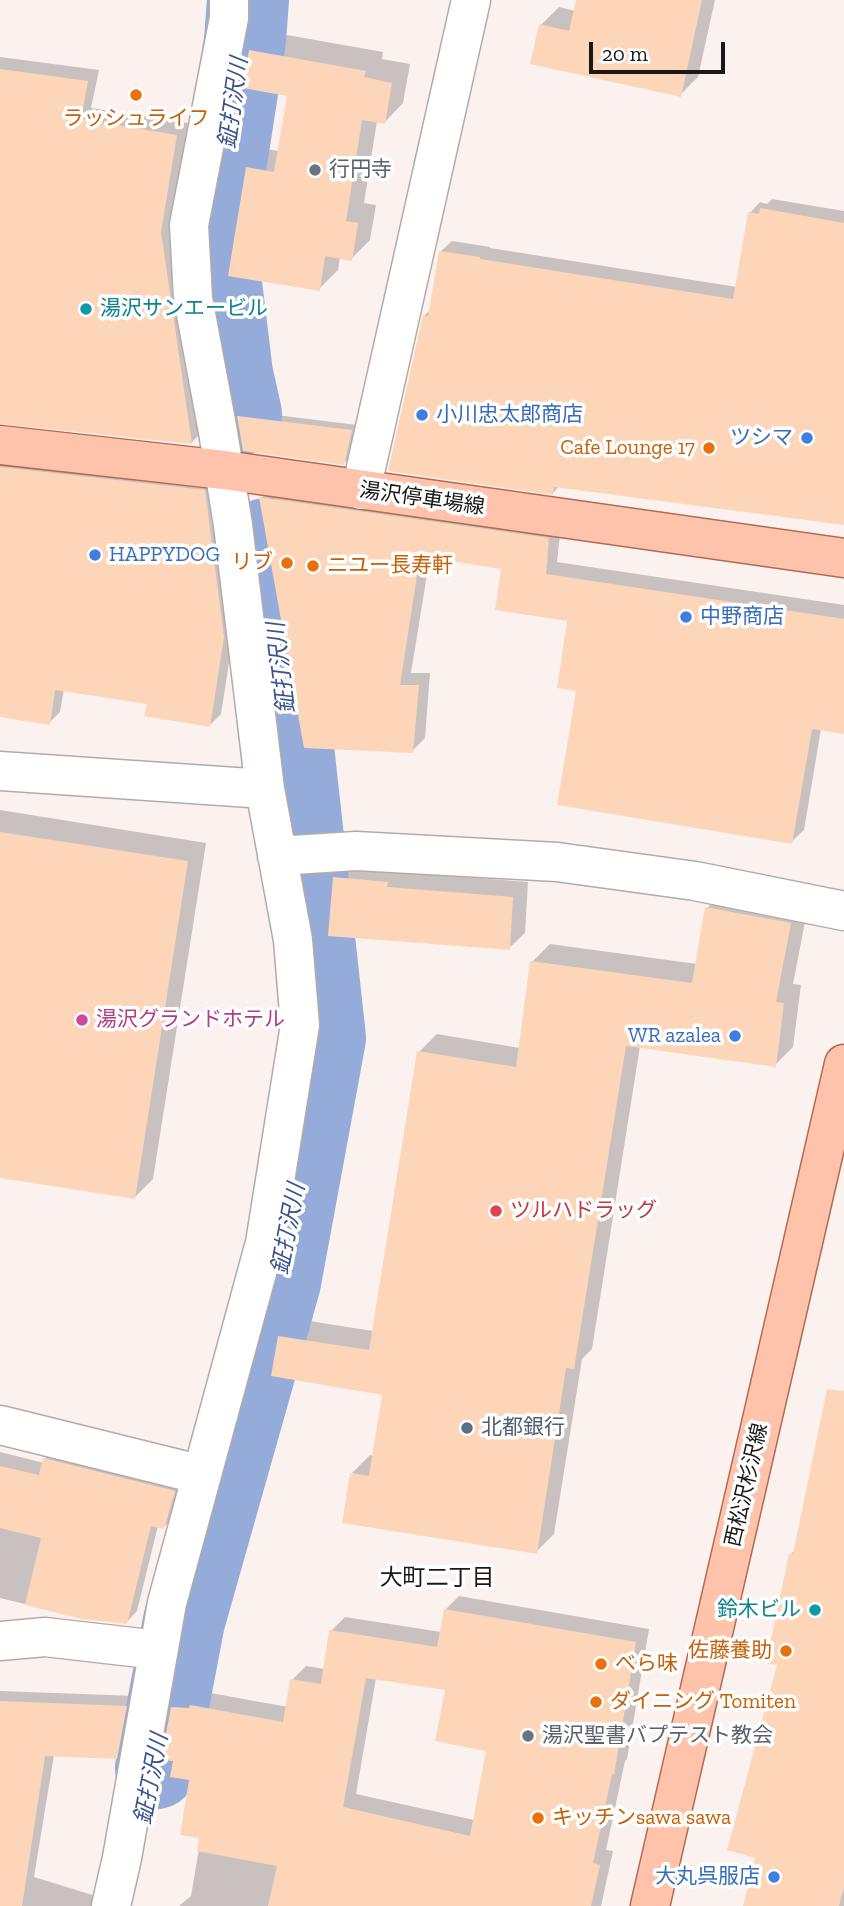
<!DOCTYPE html>
<html>
<head>
<meta charset="utf-8">
<style>
	body { margin:0 }
	#map { position:relative; width:844px; height:1906px; overflow:hidden; background:#fbf2ef; font-family:"Zilla Slab",serif }
	canvas { display:block }
	.scale { position:absolute; left:589px; top:42px; width:136px; height:32px; box-sizing:border-box; border:4px solid #1a1716; border-top:0; padding-left:9px; font-size:21px; line-height:24px; white-space:nowrap; color:#1a1716; -webkit-text-stroke:5px #fff; paint-order:stroke }
</style>
</head>
<body>
<div id="map">
<canvas width="844" height="1906"></canvas>
<div class="scale">20 m</div>
</div>
<script>
const g = document.querySelector('canvas').getContext('2d');
g.lineJoin = 'round';
function fill(path, color) { g.fillStyle = color; g.fill(path, 'evenodd'); }
function stroke(path, color, width, dash) { g.strokeStyle = color; g.lineWidth = width; g.lineCap = dash ? 'butt' : 'round'; g.setLineDash(dash || []); g.stroke(path); }
function label(font, color, halo, rows, align = 'center') {
  g.font = font + ' "Zilla Slab","Noto Sans JP",serif'; g.lineWidth = 7; g.setLineDash([]); g.textBaseline = 'middle'; g.strokeStyle = halo; g.fillStyle = color; for (const [text, x, y, turn = 0] of rows) {
    g.save(); g.translate(x, y); g.rotate((+turn || 0) * Math.PI / 180); g.textAlign = isNaN(turn) ? turn : align; if (halo) g.strokeText(text, 0, 0); g.fillText(text, 0, 0); g.restore();
  }
}
const shadow = new Path2D(`
	M578,0H715L698,77L680,95L541,25L559,7L575,11Z
	M270,32L383,52L382,59L410,64L403,103L385,122L377,121L364,203L376,205L370,240L351,259L340,257L338,270L319,289L248,168L267,149L279,151L289,94L251,51Z
	M0,57L99,70L91,108L188,123L172,219L203,431L191,443L0,422Z
	M772,199L844,211V524L559,486L553,493L424,316L431,309L441,251L452,241L490,247V248L737,287L750,213L760,202L767,204Z
	M244,411L357,425L349,458L344,463L245,449L239,416Z
	M0,452L216,479L235,624L221,714L209,726L149,703L64,689L60,712L49,723L0,715Z
	M274,486L561,526L557,562L844,605V732L821,729L804,830L791,842L578,690L569,620L503,568L430,556L411,673H430L425,738L412,751L261,498Z
	M0,810L206,843L153,1179L134,1198L0,1176Z
	M350,863L402,872L528,882L525,933L509,948L335,878Z
	M725,890L808,906L793,984L801,985L793,1047L775,1065L640,1046L592,1349L582,1359L554,1534L536,1552L352,1473L370,1455L374,1456L384,1393L279,1337L297,1319L373,1331L419,1052L437,1034L520,1048L532,962L550,944L697,964L707,908Z
	M844,1392V1906H744L757,1856L791,1554L796,1549Z
	M56,1448L185,1480L175,1516L164,1527L158,1526L137,1611L126,1623L82,1618L0,1598V1452L44,1463L45,1459Z
	M459,1596L649,1629L627,1759L625,1761L606,1850L613,1851L601,1906H179L191,1896L201,1837L191,1779L175,1759L172,1708L187,1694L203,1695L205,1692L288,1707L292,1680L306,1666L325,1669L331,1631L345,1617L441,1632L445,1610ZM376,1678L448,1689L488,1749L474,1820L356,1794Z
	M0,1691L136,1696L127,1746L117,1757L54,1755L34,1877L96,1896L94,1906H0Z`);
const river = new Path2D(`
	M241,414L232,374L215,234L245,40L248,0
	M156,1768L184,1621L280,1282L325,1038L290,720L266,539`);
const building = new Path2D(`
	M576,0H702L681,97L530,64L539,24L569,31Z
	M249,50L366,71L364,77L392,83L385,124L362,120L346,221L358,223L352,261L325,256L320,291L228,276L246,167L274,172L287,96L243,88Z
	M0,69L88,81L81,119L177,135L161,232L192,444L0,424Z
	M760,208L844,223V525L554,487L553,495L388,471L423,315L428,316L439,251L480,257V259L733,299L748,212L759,214Z
	M237,416L352,430L344,465L243,451Z
	M0,467L205,490L224,637L210,727L144,716L147,704L55,690L50,725L0,717Z
	M259,497L549,538L546,574L844,619V734L812,729L792,844L557,805L576,691L557,688L567,621L495,610L501,569L420,556L400,685H419L413,753L304,748Z
	M0,832L188,861L135,1199L0,1178Z
	M333,877L388,882L387,887L513,897L510,950L328,936Z
	M705,907L791,923L776,1002L784,1003L776,1067L626,1046L574,1369L566,1368L537,1554L342,1523L350,1473L369,1476L382,1395L271,1376L278,1336L369,1350L417,1051L516,1067L530,961L692,983Z
	M827,1389L844,1391V1887L839,1906H743L755,1858L727,1850L777,1665L766,1663L789,1554H793Z
	M43,1458L175,1491L164,1529L151,1526L127,1624L82,1619L25,1605L41,1538L0,1528V1466L39,1475Z
	M444,1609L636,1642L614,1775L612,1774L593,1863L600,1865L591,1906H268L277,1866L197,1851L199,1838L180,1835L189,1780L170,1777L173,1761L161,1760L171,1707L189,1708L190,1705L283,1722L290,1679L321,1684L329,1630L437,1647ZM366,1678L445,1690L435,1741L486,1751L470,1836L343,1807Z
	M0,1701L127,1706L117,1759L45,1756L22,1906H0Z`);
const minor = new Path2D(`
	M361,490L471,0
	M0,771L265,789
	M277,856L356,851L557,862L695,881L844,911
	M0,1425L202,1475
	M0,1641L45,1637L158,1650
	M111,1906L122,1858L167,1603L265,1243L300,1025L293,940L265,789L233,525L218,432L193,298L189,225L229,18V0`);
const major = new Path2D(`
	M0,445L224,470L844,558
	M650,1906L844,1064`);
const markers = [
	[136,95,7,"#e8710a"],
	[315,170,7,"#6b7280"],
	[86,309,7,"#0f9aa8"],
	[422,415,7,"#3f7fe0"],
	[807,438,7,"#3f7fe0"],
	[709,448,7,"#e8710a"],
	[95,555,7,"#3f7fe0"],
	[287,563,7,"#e8710a"],
	[313,566,7,"#e8710a"],
	[686,617,7,"#3f7fe0"],
	[82,1020,7,"#d1479c"],
	[735,1036,7,"#3f7fe0"],
	[496,1211,7,"#e0444e"],
	[467,1428,7,"#5c6f8a"],
	[815,1610,7,"#0f9aa8"],
	[786,1651,7,"#e8710a"],
	[601,1664,7,"#e8710a"],
	[596,1702,7,"#e8710a"],
	[528,1736,7,"#6b7280"],
	[538,1818,7,"#e8710a"],
	[774,1877,7,"#3f7fe0"]
];
const foodNames = [
	["ラッシュライフ",136,119,"center"],
	["Cafe Lounge 17",695,448,"right"],
	["リブ",273,563,"right"],
	["ニユー長寿軒",327,566],
	["佐藤養助",772,1651,"right"],
	["べら味",615,1664],
	["ダイニング Tomiten",610,1702],
	["キッチンsawa sawa",552,1818]
];
const worshipNames = [
	["行円寺",329,170],
	["湯沢聖書バプテスト教会",542,1736]
];
const cultureNames = [
	["湯沢サンエービル",100,309],
	["鈴木ビル",801,1610,"right"]
];
const shopNames = [
	["小川忠太郎商店",436,415],
	["ツシマ",793,438,"right"],
	["HAPPYDOG",109,555],
	["中野商店",700,617],
	["WR azalea",721,1036,"right"],
	["大丸呉服店",760,1877,"right"]
];
const streetNames = [
	["湯沢停車場線",422,499,8],
	["西松沢杉沢線",747,1485,-77]
];
const hotelNames = [
	["湯沢グランドホテル",96,1020]
];
const healthNames = [
	["ツルハドラッグ",510,1211]
];
const serviceNames = [
	["北都銀行",481,1428]
];
const waterNames = [
	["鉦打沢川",234,103,-82],
	["鉦打沢川",282,668,-97],
	["鉦打沢川",289,1229,-79],
	["鉦打沢川",152,1779,-79]
];
const neighbourhoodNames = [
	["大町二丁目",437,1578]
];
fill(shadow, '#0003');
stroke(river, '#95acda', 82);
fill(building, '#fdd6ba');
stroke(minor, '#b3aba8', 41);
stroke(major, '#af6c52', 41);
stroke(minor, '#fff', 38);
stroke(major, '#ffc2aa', 38);
for (const [x, y, r, color] of markers) { const dot = new Path2D(); dot.arc(x, y, r, 0, 2 * Math.PI); g.fillStyle = color; g.fill(dot); stroke(dot, '#fff', 2.5); }
label('21px', '#c56008', '#fff', foodNames, 'left');
label('21px', '#5b616d', '#fff', worshipNames, 'left');
label('21px', '#0d838f', '#fff', cultureNames, 'left');
label('21px', '#366cbe', '#fff', shopNames, 'left');
label('21px', '#1a1716', '#fff', streetNames);
label('21px', '#b23c85', '#fff', hotelNames, 'left');
label('21px', '#be3a42', '#fff', healthNames, 'left');
label('21px', '#4e5e75', '#fff', serviceNames, 'left');
label('italic 23px', '#39548f', '#fff', waterNames);
label('23px', '#1a1716', '#fff', neighbourhoodNames);
</script>
</body>
</html>
